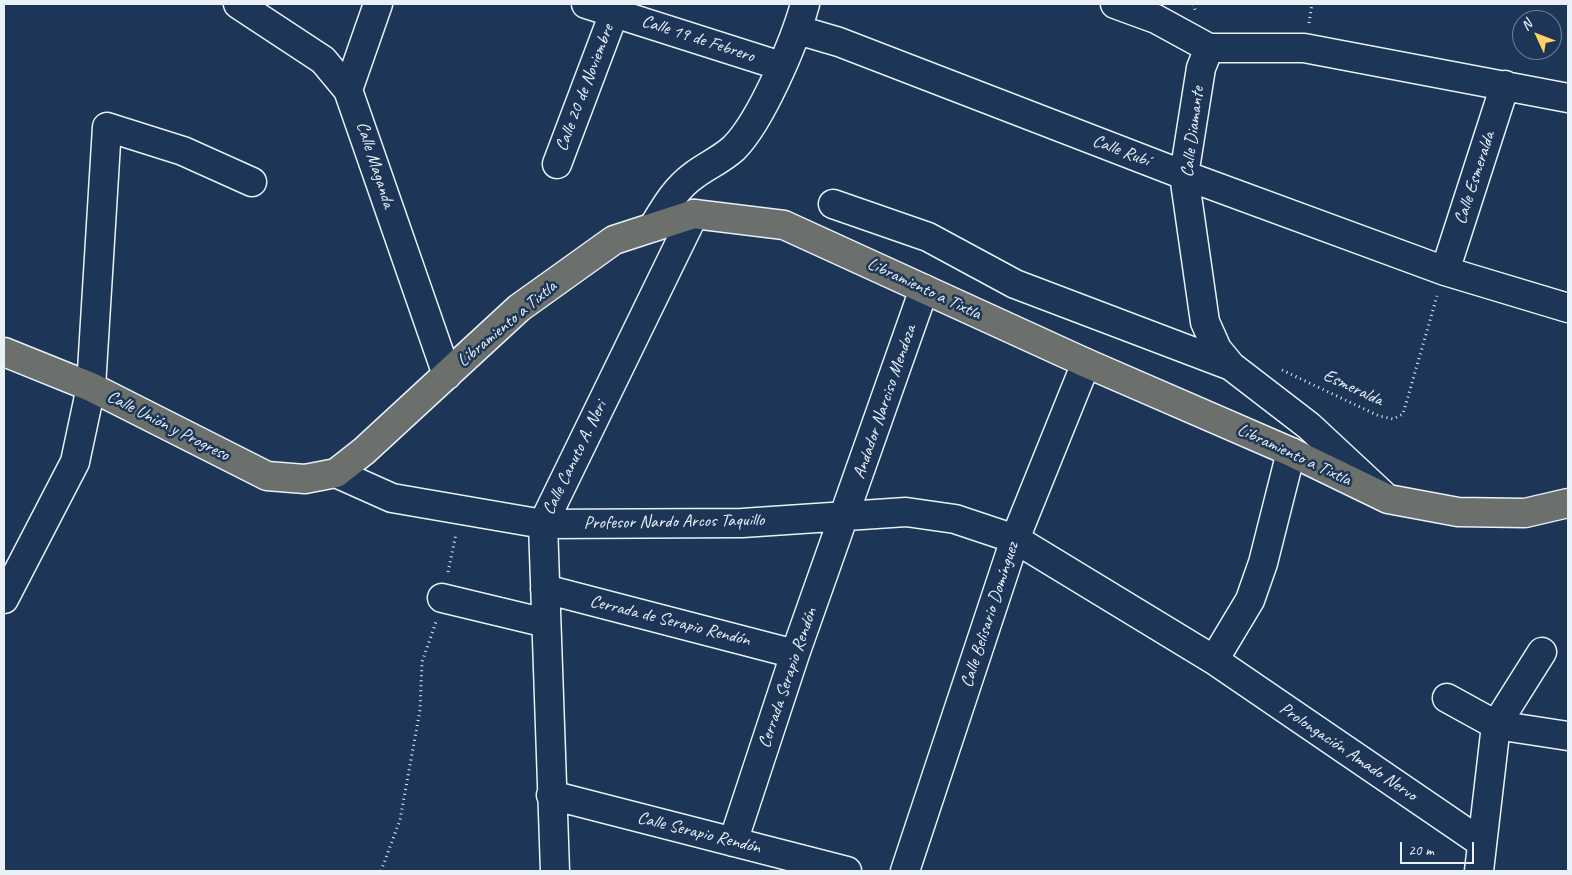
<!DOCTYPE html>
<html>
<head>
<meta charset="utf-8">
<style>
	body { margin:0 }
	#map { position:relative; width:1572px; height:875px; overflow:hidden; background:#1d3557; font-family:Caveat,sans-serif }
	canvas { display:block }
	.frame { position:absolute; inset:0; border:5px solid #e8f1f8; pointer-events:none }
	.north { position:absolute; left:1512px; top:10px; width:50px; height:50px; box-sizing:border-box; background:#1d3557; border:1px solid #6e8097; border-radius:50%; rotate:313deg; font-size:14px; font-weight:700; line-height:20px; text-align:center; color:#e8f1f8 }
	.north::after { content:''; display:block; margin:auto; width:18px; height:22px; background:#ffd166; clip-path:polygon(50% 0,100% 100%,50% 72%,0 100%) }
	.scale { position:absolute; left:1400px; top:842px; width:74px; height:22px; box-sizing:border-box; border:2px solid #e8f1f8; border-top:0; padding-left:6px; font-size:15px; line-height:18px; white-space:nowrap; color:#e8f1f8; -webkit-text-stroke:4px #1d3557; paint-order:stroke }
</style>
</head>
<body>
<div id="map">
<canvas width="1572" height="875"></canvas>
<div class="frame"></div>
<div class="north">N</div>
<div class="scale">20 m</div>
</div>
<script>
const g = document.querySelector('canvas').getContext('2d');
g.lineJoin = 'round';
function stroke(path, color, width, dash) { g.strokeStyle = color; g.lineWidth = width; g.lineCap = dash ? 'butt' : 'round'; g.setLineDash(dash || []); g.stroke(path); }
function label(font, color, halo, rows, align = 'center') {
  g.font = font + ' Caveat,sans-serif'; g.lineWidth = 5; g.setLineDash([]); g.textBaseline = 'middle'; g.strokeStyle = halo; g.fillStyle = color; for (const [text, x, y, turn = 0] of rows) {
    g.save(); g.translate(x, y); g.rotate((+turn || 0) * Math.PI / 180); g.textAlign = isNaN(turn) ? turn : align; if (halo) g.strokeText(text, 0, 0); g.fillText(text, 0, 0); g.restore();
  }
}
const path = new Path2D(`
	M1193,4L1196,12
	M1309,23L1312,4
	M1282,370L1379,416L1393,419L1403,414L1437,296
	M448,572L456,534
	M381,871L400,820L420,710L422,662L436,622`);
const minor = new Path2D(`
	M238,4L323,60L348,90L447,375
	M586,4L781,66
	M1115,4L1156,19L1209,48H1304L1568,98
	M798,30L839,42L1184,175L1445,271L1568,308
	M1209,48L1201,68L1184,175L1205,322L1217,349L1231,366L1309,426L1382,494
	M348,90L378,4
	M557,164L614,13
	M833,204L928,237L1015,284L1231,366
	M653,227C664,209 675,189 693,176C706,166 721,160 734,148C761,121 795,41 805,4
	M1445,271L1505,85
	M336,473L392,498L543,524L742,523L906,512L955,519L1015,539L1214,660L1482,843
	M545,589L795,654
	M442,598L546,623
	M4,599L75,462L91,387L107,127L183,151L252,182
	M1214,660L1250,600L1263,563L1291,452
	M1447,698L1496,725L1568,736
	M551,795L847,871
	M733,842L795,654L924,289
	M555,871L543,524L694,214
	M905,871L1015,539L1086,363
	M1479,871L1496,725L1542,652`);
const major = new Path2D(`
	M4,352L91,387L267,476L305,479L336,473L364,451L519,308L614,240L694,214L784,225L1086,363L1291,452L1388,499L1458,512L1525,513L1568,503`);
const streetNames = [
	["Calle 19 de Febrero",698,39,18],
	["Calle 20 de Noviembre",585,88,-69],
	["Calle Diamante",1193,132,-83],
	["Calle Rubí",1121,151,21],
	["Calle Maganda",375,165,72],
	["Calle Esmeralda",1475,178,-72],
	["Libramiento a Tixtla",924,289,25],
	["Libramiento a Tixtla",507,324,-40],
	["Esmeralda",1353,388,25],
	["Andador Narciso Mendoza",885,402,-71],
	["Calle Unión y Progreso",168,426,27],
	["Libramiento a Tixtla",1294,455,25],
	["Calle Canuto A. Neri",575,458,-64],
	["Profesor Nardo Arcos Taquillo",674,522,-1],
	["Calle Belisario Domínguez",990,615,-72],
	["Cerrada de Serapio Rendón",670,621,14],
	["Cerrada Serapio Rendón",788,678,-71],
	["Prolongación Amado Nervo",1348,752,34],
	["Calle Serapio Rendón",699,833,14]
];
stroke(minor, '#e8f1f8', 31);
stroke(major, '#e8f1f8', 31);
stroke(path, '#e8f1f8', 3, [1, 4]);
stroke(minor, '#1d3557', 28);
stroke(major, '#6b706d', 28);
label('18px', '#e8f1f8', '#1d3557', streetNames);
</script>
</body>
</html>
